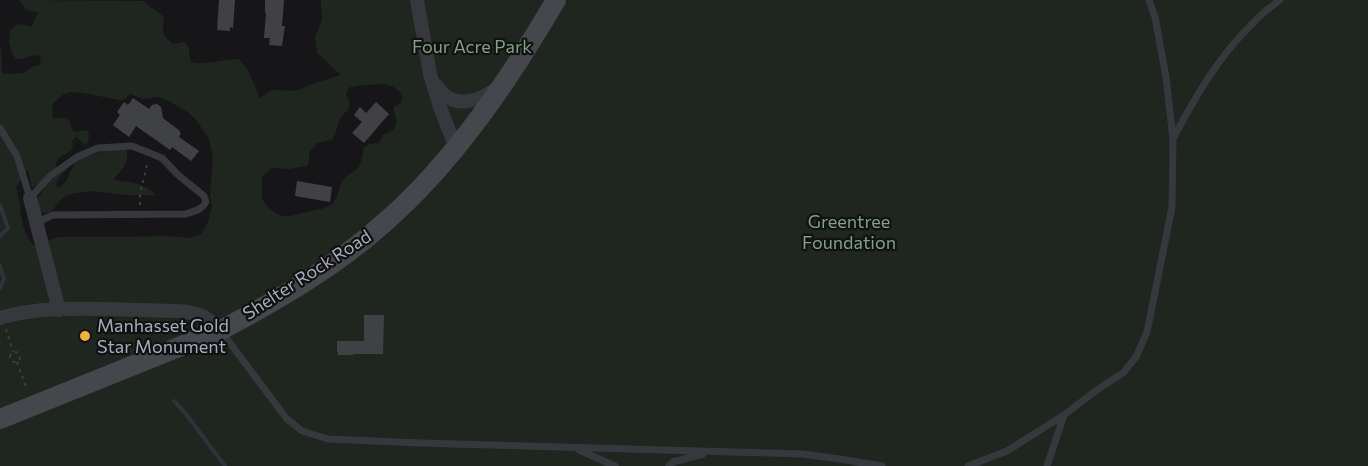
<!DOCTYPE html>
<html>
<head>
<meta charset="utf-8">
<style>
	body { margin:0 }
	canvas { display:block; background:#161618 }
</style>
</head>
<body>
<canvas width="1368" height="466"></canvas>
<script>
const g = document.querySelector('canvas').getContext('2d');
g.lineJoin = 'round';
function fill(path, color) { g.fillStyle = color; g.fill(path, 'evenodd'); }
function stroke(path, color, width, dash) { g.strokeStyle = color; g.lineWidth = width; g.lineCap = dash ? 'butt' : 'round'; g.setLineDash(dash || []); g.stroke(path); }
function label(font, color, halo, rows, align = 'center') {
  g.font = font + ' Commissioner,sans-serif'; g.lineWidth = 4.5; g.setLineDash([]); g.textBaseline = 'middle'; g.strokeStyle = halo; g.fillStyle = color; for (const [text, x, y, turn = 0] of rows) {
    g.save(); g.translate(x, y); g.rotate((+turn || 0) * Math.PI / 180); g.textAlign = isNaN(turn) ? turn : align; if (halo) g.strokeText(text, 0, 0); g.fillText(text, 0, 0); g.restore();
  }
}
const green = new Path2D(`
	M19,0L144,1C149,7 157,11 164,17C163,30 161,37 174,44L184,42L189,47V53L191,62C206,66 223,59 239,59L248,70L260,98L272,90L296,91L315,83L341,75L317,53L315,37L322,20L321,0H1368V466H0V44C3,54 0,65 3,74L24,73L34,66H38L41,61L39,56C30,53 25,60 16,59C3,41 8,16 32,27L36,16L40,13L26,10ZM384,84L392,86L401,93L402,98L401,103L394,107V112L397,122L393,130L383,135L379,143L370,144L364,148L361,162L356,170L347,176L341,183L338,194L333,203L325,208L289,216H281L269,209L262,199V177L272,168L289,169L307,166L309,160V153L317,143L332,140C340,127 335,120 348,110L350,103L346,95L348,88C359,84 371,85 384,84ZM70,92L83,93L120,100L126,98L130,94L143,99L159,97L165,99L188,112L197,121L209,139L213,157L210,196L212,206L208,222L201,234L191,238L166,236L111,237H60C51,238 42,245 33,245C18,226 23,209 16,187L28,170L32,188L41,182L47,183L37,200L38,211L41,213L51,212L62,198L74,193L93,191L126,195H156C150,188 138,183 128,182C122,181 119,182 113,179C121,172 129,162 127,151L123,148L101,152L76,160L66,181L61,187H57C54,179 63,175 67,169H56C56,153 62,158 72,150L73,145L72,141L75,139V136L84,144H87C89,139 90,134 87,130L76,132L72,130L70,122L66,118H53L52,104L64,94Z`);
const stream = new Path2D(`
	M0,205L8,228L0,236
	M0,266L4,279L0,288
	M174,401L186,414L225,466`);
const building = new Path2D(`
	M219,0H235L233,28L230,27V31L217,30Z
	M265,0H284L282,26H285L282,46L269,45L270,38H264L266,13H265Z
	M133,98L149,109L152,105L157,104L161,107L163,118L180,131L179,132L181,133L179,137L199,151L191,161L172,147L170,150L136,126L129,137L113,125L120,115L117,112L124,102L128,105Z
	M376,102L389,114L364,143L352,133L362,122L354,115L360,107L366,113Z
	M297,181L332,187L330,202L295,196Z
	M364,315H384L383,354H353V355H338V352H337V341H364Z`);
const path = new Path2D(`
	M140,205V194L148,161
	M6,329L13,352
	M10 357a5 5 0 1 1 10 0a5 5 0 1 1-10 0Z
	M17,362L26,387`);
const lane = new Path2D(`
	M0,128L17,156L30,198
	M1173,139C1195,97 1220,54 1255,21C1262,13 1271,7 1280,0
	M30,198L50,176L77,157L98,148L132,146L162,158L177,174L204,196L206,202C202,210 194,211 186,214L53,215L37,222
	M221,331L286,418L302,431L328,439L421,443L803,454L840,459L882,466
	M579,450L615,466
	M669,466L673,462L703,454
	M968,466L1007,451L1064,415L1101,387L1123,373L1136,357L1147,332L1172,207L1173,139L1166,77L1155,17L1149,0
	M1047,466L1064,415`);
const street = new Path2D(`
	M417,0L430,74L441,110L456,148
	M436,85C451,110 477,103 497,88
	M30,198L59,310
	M0,318C40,305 100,309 143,310C162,311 184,309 202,316C209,319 215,326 221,330`);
const secondary = new Path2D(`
	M0,419L221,330C278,300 336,266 384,223C454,162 509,80 556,0`);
const markers = [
	[85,336,6,"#f2b134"]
];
const parkNames = [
	["Four Acre Park",472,47],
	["Greentree",849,222],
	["Foundation",849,243]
];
const streetNames = [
	["Shelter Rock Road",307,275,-33]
];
const poiNames = [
	["Manhasset Gold",97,326],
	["Star Monument",97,347]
];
fill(green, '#1e261f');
stroke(stream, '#2c353c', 4);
fill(building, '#404145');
stroke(path, '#3d3f44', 2, [3, 4.5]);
stroke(lane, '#37383d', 7);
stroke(street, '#37383d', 14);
stroke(secondary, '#45474d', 20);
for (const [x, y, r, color] of markers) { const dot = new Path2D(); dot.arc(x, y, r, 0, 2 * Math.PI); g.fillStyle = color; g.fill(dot); stroke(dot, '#111113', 2); }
label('18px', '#7fa381', '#111113', parkNames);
label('18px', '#a8adb8', '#111113', streetNames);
label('18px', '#a8adb8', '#111113', poiNames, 'left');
</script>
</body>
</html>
